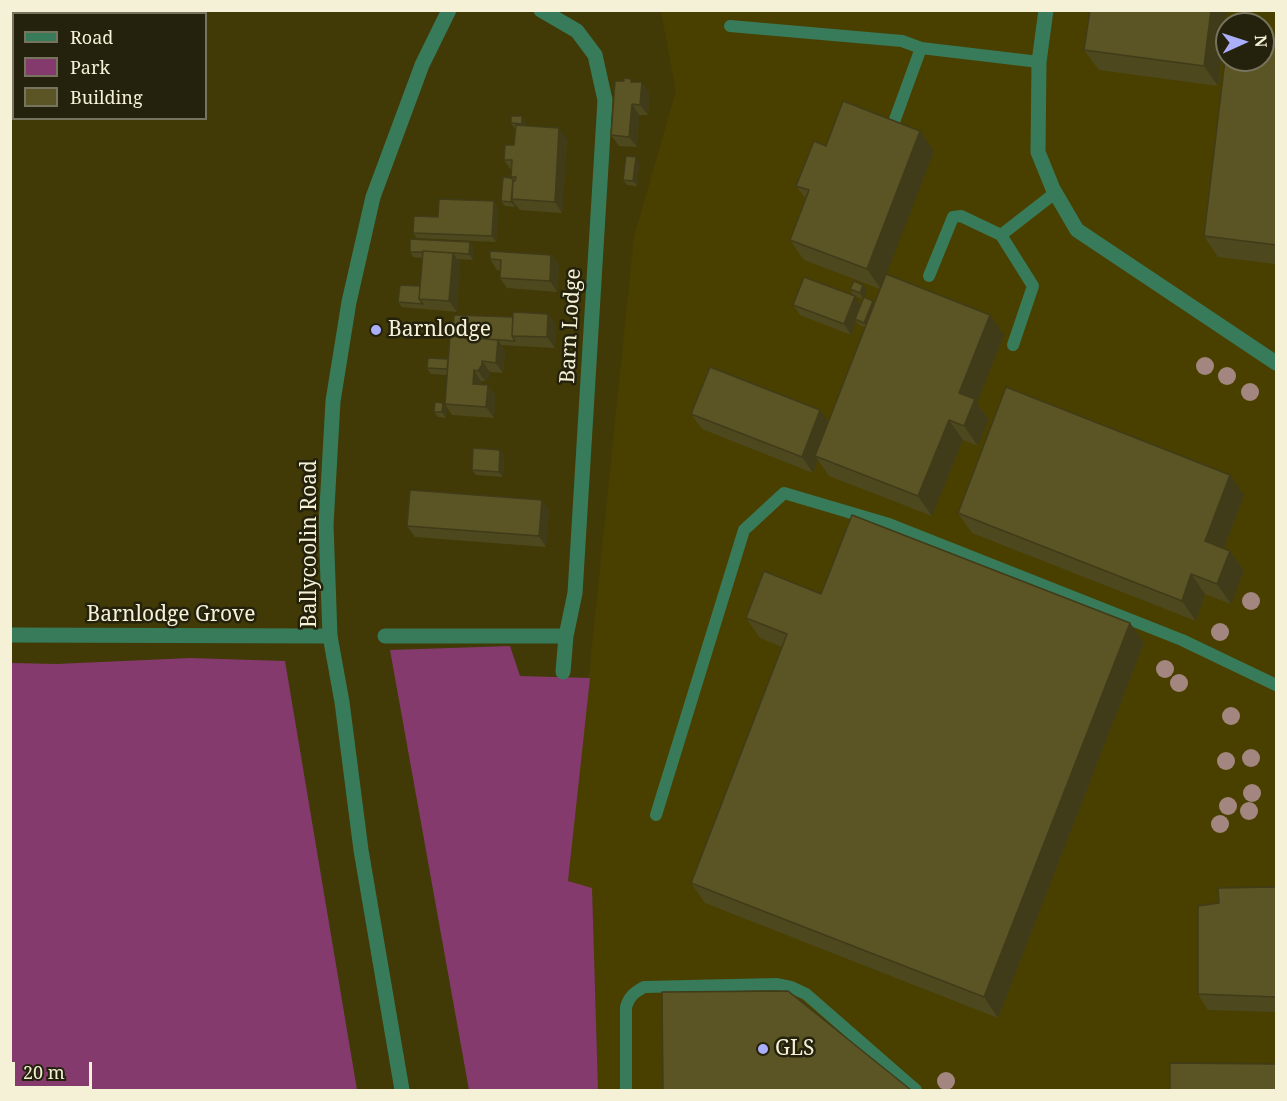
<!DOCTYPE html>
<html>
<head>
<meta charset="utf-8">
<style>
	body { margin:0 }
	#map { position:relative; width:1287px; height:1101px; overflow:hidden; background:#413a06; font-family:"Noto Serif",serif }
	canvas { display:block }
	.frame { position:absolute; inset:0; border:12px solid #f4f1d7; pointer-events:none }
	.legend { position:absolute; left:12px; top:12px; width:195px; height:108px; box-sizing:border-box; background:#24210d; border:2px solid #77745e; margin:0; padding:8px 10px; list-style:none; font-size:18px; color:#f4f1d7 }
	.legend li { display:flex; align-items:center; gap:12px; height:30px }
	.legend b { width:30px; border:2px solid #77745e }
	.north { position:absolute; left:1215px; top:12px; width:60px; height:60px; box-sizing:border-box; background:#24210d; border:2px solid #77745e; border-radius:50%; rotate:87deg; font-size:16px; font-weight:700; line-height:24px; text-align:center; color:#f4f1d7 }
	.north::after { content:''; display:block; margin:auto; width:21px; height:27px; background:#abaffb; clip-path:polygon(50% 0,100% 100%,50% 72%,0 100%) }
	.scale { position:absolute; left:12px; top:1062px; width:80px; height:27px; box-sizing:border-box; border:3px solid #f4f1d7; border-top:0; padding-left:8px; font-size:18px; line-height:21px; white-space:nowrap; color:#f4f1d7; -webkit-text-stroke:4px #24210d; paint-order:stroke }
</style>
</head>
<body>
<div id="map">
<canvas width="1287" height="1101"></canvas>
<div class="frame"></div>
<ul class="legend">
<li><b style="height:8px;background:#387b5b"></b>Road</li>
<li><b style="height:16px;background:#853a6e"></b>Park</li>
<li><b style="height:16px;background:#5b5424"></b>Building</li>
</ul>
<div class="north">N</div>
<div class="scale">20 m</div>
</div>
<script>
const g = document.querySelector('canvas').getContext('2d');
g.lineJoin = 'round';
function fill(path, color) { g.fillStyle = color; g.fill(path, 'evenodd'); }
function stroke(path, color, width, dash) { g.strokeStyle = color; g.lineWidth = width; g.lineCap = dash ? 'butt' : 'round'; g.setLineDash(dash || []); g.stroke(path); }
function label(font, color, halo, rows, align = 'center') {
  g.font = font + ' "Noto Serif",serif'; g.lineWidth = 5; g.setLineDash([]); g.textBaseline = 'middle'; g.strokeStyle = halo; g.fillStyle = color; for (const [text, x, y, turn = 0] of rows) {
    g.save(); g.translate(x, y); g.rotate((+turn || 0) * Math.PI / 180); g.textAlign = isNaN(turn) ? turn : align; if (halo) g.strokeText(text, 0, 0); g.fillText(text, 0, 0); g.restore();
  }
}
const built = new Path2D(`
	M661,11H1276V1090H598L592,889L568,881L634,237L676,91ZM1227,24H1263V60H1227Z`);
const green = new Path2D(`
	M510,646L520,676L590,678L568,881L592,888L598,1090H469L390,650Z
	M190,658L285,661L357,1090H11V663L56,664Z`);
const service = new Path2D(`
	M730,26L902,41L921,48L1039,62
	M894,122L921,48
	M929,276L953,217L961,216L1001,235
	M1013,345L1033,286L1001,235L1055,193
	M656,815L744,530L784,493L889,524L1182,640L1276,685
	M626,1090V1007C629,996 635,992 644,987L776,984L791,987L806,994L916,1090`);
const minor = new Path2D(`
	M541,10L577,31L595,55L605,100L575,593L566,636L563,672
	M1046,10L1039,62L1038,152L1053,189L1077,230L1276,363
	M10,635L330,636
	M385,636H566`);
const tertiary = new Path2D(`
	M402,1090L361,850L342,702L330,636L326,525L333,401L349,302L373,197L422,65L449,10`);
const trees = [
	[1205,366],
	[1227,376],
	[1250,392],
	[1251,601],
	[1220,632],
	[1165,669],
	[1179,683],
	[1231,716],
	[1251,758],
	[1226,761],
	[1252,793],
	[1228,806],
	[1249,811],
	[1220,824],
	[946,1081]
];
const wall = new Path2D(`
	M1227,10L1218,86L1099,70L1084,50Z
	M1276,37V264L1218,257L1204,236Z
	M633,82H642L649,93L648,115H639L637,147L619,146L611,135Z
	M522,116L526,122V126L567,139L562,213L520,210L515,204V207L505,206L501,201L511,178V170L504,160L514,145L515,129L511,123Z
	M826,146L934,151L886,274L1004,335L977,403L989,419L978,446L963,440L932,516L829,476L818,460L813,473L702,429L691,414L828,422L865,327L859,325L856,321L851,335L800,315L793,305H861L875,303L880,289L804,260L790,240L806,199L796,186Z
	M639,162L637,186L627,185L623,180Z
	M494,201L498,207L496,242L417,238L413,233L438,217Z
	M470,242L473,248V260L457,259L460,263L457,312L402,307L398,302L420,286L423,258L413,257L410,252Z
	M551,255L559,265L557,292L507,288L500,278V270H497L490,259Z
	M850,289L867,290L863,299L853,295Z
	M548,314L556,325L555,348L501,345L505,351L503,373L490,372V376L485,381H481V384L488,385L495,395L494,418L452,415L445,404L447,375L431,374L427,368L448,359L456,337L453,332L513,317Z
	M447,408L446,418L438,417L434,412Z
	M500,450L504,455L503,477L476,475L472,470Z
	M1244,495L1224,548L1230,551L1244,571L1231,604L1205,594L1196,621L972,533L958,513Z
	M549,510L546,547L415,537L407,526Z
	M821,594L1130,623L1144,643L998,1018L705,903L691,883L782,647L760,638L746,618Z
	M1276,887V1012L1208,1010L1198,994Z`);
const shadedWall = new Path2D(`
	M1211,10H1227L1218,86L1204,66Z
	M642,82L649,93L648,115L640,105Z
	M632,104L639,115L637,147L629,137Z
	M522,116L526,122V129L522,124Z
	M559,128L567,139L562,213L555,202Z
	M920,131L934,151L881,289L867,269Z
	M636,157L639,162L637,186L633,181Z
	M513,180L516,185L512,199L515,204V207L511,202Z
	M494,201L498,207L496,242L492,236Z
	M470,242L473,248V260L469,254Z
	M453,253L460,263L457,312L449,301Z
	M551,255L559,265L557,292L550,281Z
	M863,285L867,290L863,299L860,293Z
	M855,296L862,307L855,319L856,321L851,335L844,324Z
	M873,301L877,307L868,328L864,323Z
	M548,314L556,325L555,348L547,337Z
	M990,315L1004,335L977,403L989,419L978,446L964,426L959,393Z
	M498,340L505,351L503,373L496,363Z
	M482,361L490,372V376L485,381L478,371Z
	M474,370L481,381L480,394L473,384Z
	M488,385L495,395L494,418L486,407Z
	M443,403L447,408L446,418L442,412Z
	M820,410L831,426L815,456L818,460L813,473L802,457Z
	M949,420L963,440L932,516L918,496Z
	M500,450L504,455L503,477L499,472Z
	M1230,475L1244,495L1219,561L1205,541Z
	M542,500L549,510L546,547L539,536Z
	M1230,551L1244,571L1231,604L1217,584Z
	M1191,574L1205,594L1196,621L1182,601Z
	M1130,623L1144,643L998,1018L984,997Z`);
const building = new Path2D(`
	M1090,10H1211L1204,66L1084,50Z
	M1263,35L1276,37V245L1204,236L1227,43V60H1263Z
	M624,78L631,79V82H642L640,105L632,104L629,137L611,135L615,81H624Z
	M843,101L920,131L867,269L790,240L809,190L796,186L814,141L826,146Z
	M511,116H522V124L511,123Z
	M516,125L559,128L555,202L512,199L513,180L515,181L516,177H511L512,160H504L505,145H514Z
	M626,156L636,157L633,181L623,180Z
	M503,177L511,178L513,180L511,202L501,201Z
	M439,199L494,201L492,236L413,233L414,216L438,217Z
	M410,239L470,242L469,254L423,251V252H410Z
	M423,251L453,253L449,301L419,299Z
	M490,251L551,255L550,281L500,278L501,260L490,259Z
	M886,274L990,315L959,393L975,399L964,426L949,420L918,496L815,456Z
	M804,277L855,296L844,324L793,305Z
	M854,281L863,285L860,293L850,289Z
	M400,285L420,286L419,299L423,304L398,302Z
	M864,297L873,301L864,323L855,319Z
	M513,312L548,314L547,337L512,336Z
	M454,315L513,317L512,336L515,341L472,338V333L453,332Z
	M450,336L498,340L496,363L482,361V365L478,371L474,370L473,384L488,385L486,407L445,404Z
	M428,358L448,359L447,369L427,368Z
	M710,367L820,410L802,457L691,414Z
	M1006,387L1230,475L1205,541L1230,551L1217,584L1191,574L1182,601L958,513Z
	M435,402L443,403L442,412H434Z
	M473,448L500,450L499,472L472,470Z
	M410,490L542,500L539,536L407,526Z
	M852,515L1130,623L984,997L691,883L787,634L746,618L764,571L821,594Z
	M1276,887V997L1198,994V906L1219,903L1218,888Z
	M788,991L911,1090H663L662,992Z
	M1170,1063L1276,1064V1090H1170Z`);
const markers = [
	[376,330,6,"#abaffb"],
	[763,1049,6,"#abaffb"]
];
const streetNames = [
	["Barn Lodge",571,326,-87],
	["Ballycoolin Road",310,544,-90],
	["Barnlodge Grove",171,615]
];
const poiNames = [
	["Barnlodge",388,330],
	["GLS",775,1049]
];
fill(built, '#494000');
fill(green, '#853a6e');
stroke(service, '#387b5b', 12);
stroke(minor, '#387b5b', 15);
stroke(tertiary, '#387b5b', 15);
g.fillStyle = '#a3867f';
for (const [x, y] of trees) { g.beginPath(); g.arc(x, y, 9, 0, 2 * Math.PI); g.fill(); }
fill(wall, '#4e481f');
fill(shadedWall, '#403b19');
fill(building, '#5b5424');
stroke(building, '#403b19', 1.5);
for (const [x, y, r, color] of markers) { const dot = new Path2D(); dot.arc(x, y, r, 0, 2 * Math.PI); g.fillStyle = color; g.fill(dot); stroke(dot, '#24210d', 2); }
label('21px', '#f4f1d7', '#24210d', streetNames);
label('21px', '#f4f1d7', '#24210d', poiNames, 'left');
</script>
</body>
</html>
